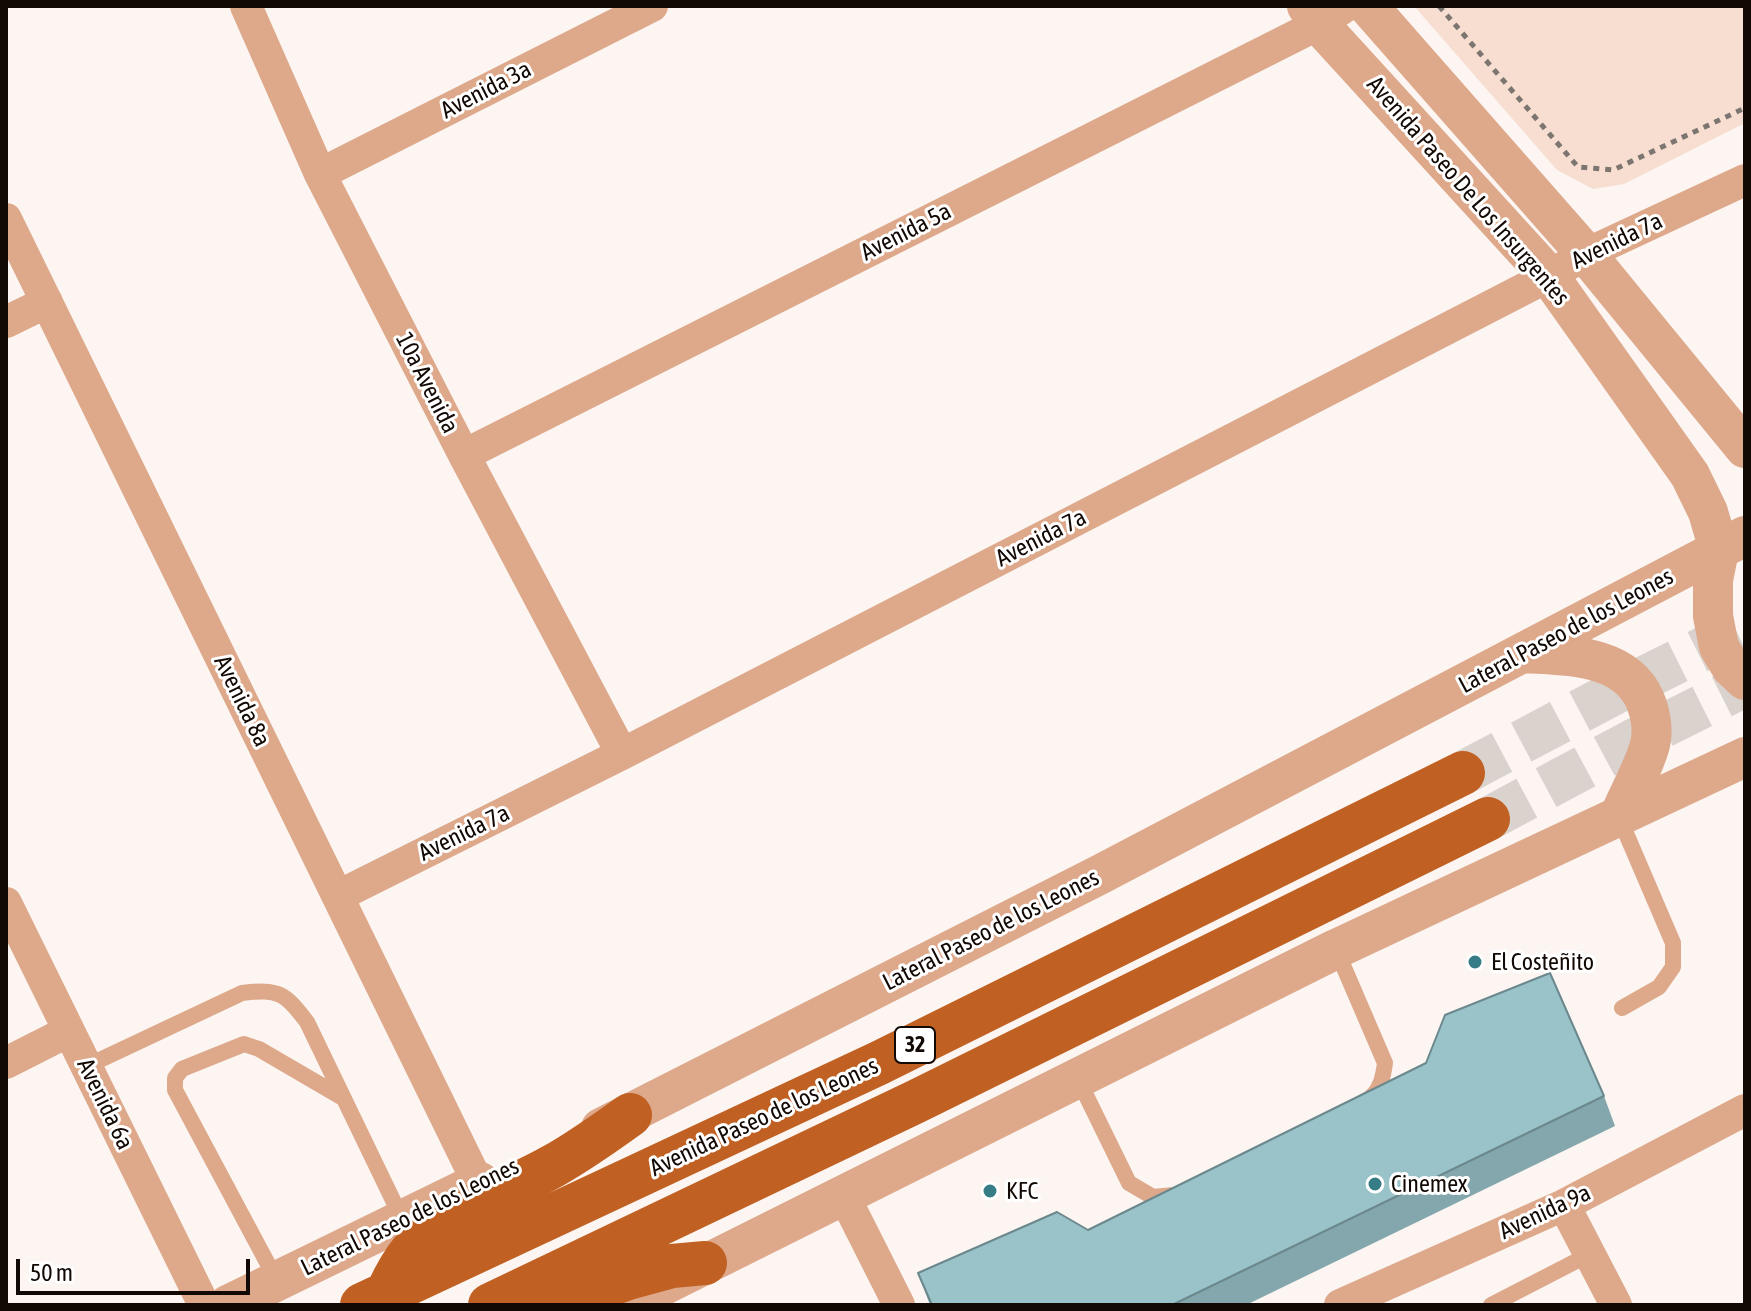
<!DOCTYPE html>
<html>
<head>
<meta charset="utf-8">
<style>
	body { margin:0 }
	#map { position:relative; width:1751px; height:1311px; overflow:hidden; background:#fcf5f1; font-family:"Asap Condensed",sans-serif }
	canvas { display:block }
	.frame { position:absolute; inset:0; border:8px solid #130904; pointer-events:none }
	.scale { position:absolute; left:16px; top:1259px; width:234px; height:36px; box-sizing:border-box; border:4px solid #130904; border-top:0; padding-left:10px; font-size:24px; line-height:28px; white-space:nowrap; color:#130904; -webkit-text-stroke:6px #fff; paint-order:stroke }
</style>
</head>
<body>
<div id="map">
<canvas width="1751" height="1311"></canvas>
<div class="frame"></div>
<div class="scale">50 m</div>
</div>
<script>
const g = document.querySelector('canvas').getContext('2d');
g.lineJoin = 'round';
function fill(path, color) { g.fillStyle = color; g.fill(path, 'evenodd'); }
function stroke(path, color, width, dash) { g.strokeStyle = color; g.lineWidth = width; g.lineCap = dash ? 'butt' : 'round'; g.setLineDash(dash || []); g.stroke(path); }
function label(font, color, halo, rows, align = 'center') {
  g.font = font + ' "Asap Condensed",sans-serif'; g.lineWidth = 6; g.setLineDash([]); g.textBaseline = 'middle'; g.strokeStyle = halo; g.fillStyle = color; for (const [text, x, y, turn = 0] of rows) {
    g.save(); g.translate(x, y); g.rotate((+turn || 0) * Math.PI / 180); g.textAlign = isNaN(turn) ? turn : align; if (halo) g.strokeText(text, 0, 0); g.fillText(text, 0, 0); g.restore();
  }
}
const green = new Path2D(`
	M1414,6H1745V123L1624,184L1593,189L1557,170Z`);
const primaryTunnel = new Path2D(`
	M1463,773L1614,693L1745,628
	M1488,819L1633,741L1745,685`);
const path = new Path2D(`
	M1439,6L1578,167L1613,170L1745,108`);
const service = new Path2D(`
	M1619,817L1673,943V967L1659,987L1622,1008
	M1336,949L1385,1063C1383,1078 1380,1092 1367,1100
	M87,1066L242,993C279,989 284,992 307,1022L402,1219
	M1078,1079L1129,1183L1153,1197L1174,1195
	M277,1281L175,1090V1078L182,1069L244,1044L259,1049L343,1098
	M1491,1305L1590,1254`);
const minor = new Path2D(`
	M246,6L320,174L464,455L622,754
	M320,174L652,6
	M6,219L478,1183
	M6,322L47,302
	M464,455L1319,24L1346,6
	M338,896L622,754L1549,276L1586,254L1745,180
	M6,903L204,1305
	M6,1063L69,1031
	M843,1194L899,1305
	M1564,1205L1616,1305
	M1340,1305L1564,1205L1745,1110`);
const tertiary = new Path2D(`
	M1307,6L1319,24L1549,276L1690,475L1708,512L1719,550L1713,580V616L1719,647L1731,667L1745,680
	M1368,6L1586,254L1745,448
	M1525,653C1567,656 1625,654 1645,700C1651,714 1654,733 1649,748C1642,771 1628,795 1619,817
	M601,1128L1101,874L1745,536
	M228,1305L480,1182
	M624,1305L1336,949L1745,757`);
const primary = new Path2D(`
	M387,1293C394,1278 401,1264 412,1251C441,1216 512,1189 553,1166C580,1151 605,1133 630,1115
	M362,1305L879,1063L1463,773
	M490,1305L915,1102L1488,819
	M553,1305L628,1278L672,1266L705,1263`);
const wall = new Path2D(`
	M1426,1063L1604,1096L1615,1126L1246,1305H930L918,1273L1088,1230Z`);
const building = new Path2D(`
	M1550,973L1604,1096L1172,1305H932L918,1273L1057,1212L1088,1230L1426,1063L1445,1015Z`);
const markers = [
	[1475,962,8,"#357c87"],
	[1375,1184,8,"#357c87"],
	[990,1191,8,"#357c87"]
];
const shields = [
	[915,1045,40]
];
const shieldNames = [
	["32",915,1045]
];
const streetNames = [
	["Avenida 3a",486,90,-27],
	["Avenida Paseo De Los Insurgentes",1468,191,49],
	["Avenida 5a",906,232,-27],
	["Avenida 7a",1617,241,-26],
	["10a Avenida",427,383,63],
	["Avenida 7a",1041,538,-27],
	["Lateral Paseo de los Leones",1566,631,-28],
	["Avenida 8a",242,701,64],
	["Avenida 7a",464,833,-26],
	["Lateral Paseo de los Leones",991,930,-27],
	["Avenida 6a",105,1104,64],
	["Avenida Paseo de los Leones",764,1117,-25],
	["Avenida 9a",1545,1212,-25],
	["Lateral Paseo de los Leones",410,1217,-26]
];
const poiNames = [
	["El Costeñito",1491,962],
	["Cinemex",1391,1184],
	["KFC",1006,1191]
];
fill(green, '#f7ded1');
stroke(primaryTunnel, '#d9d2cd', 44, [44, 22]);
stroke(path, '#7d7570', 5, [6, 6]);
stroke(service, '#dea88b', 16);
stroke(minor, '#dea88b', 32);
stroke(tertiary, '#dea88b', 40);
stroke(primary, '#c06123', 44);
fill(wall, '#84a7ad');
fill(building, '#99c2c9');
stroke(building, '#6b888d', 2);
for (const [x, y, r, color] of markers) { const dot = new Path2D(); dot.arc(x, y, r, 0, 2 * Math.PI); g.fillStyle = color; g.fill(dot); stroke(dot, '#fff', 3); }
for (const [x, y, w] of shields) { const box = new Path2D(); box.roundRect(x - w / 2, y - 18, w, 36, 6); g.fillStyle = '#fff'; g.fill(box); stroke(box, '#130904', 2); }
label('bold 22px', '#130904', null, shieldNames);
label('24px', '#130904', '#fff', streetNames);
label('24px', '#130904', '#fff', poiNames, 'left');
</script>
</body>
</html>
